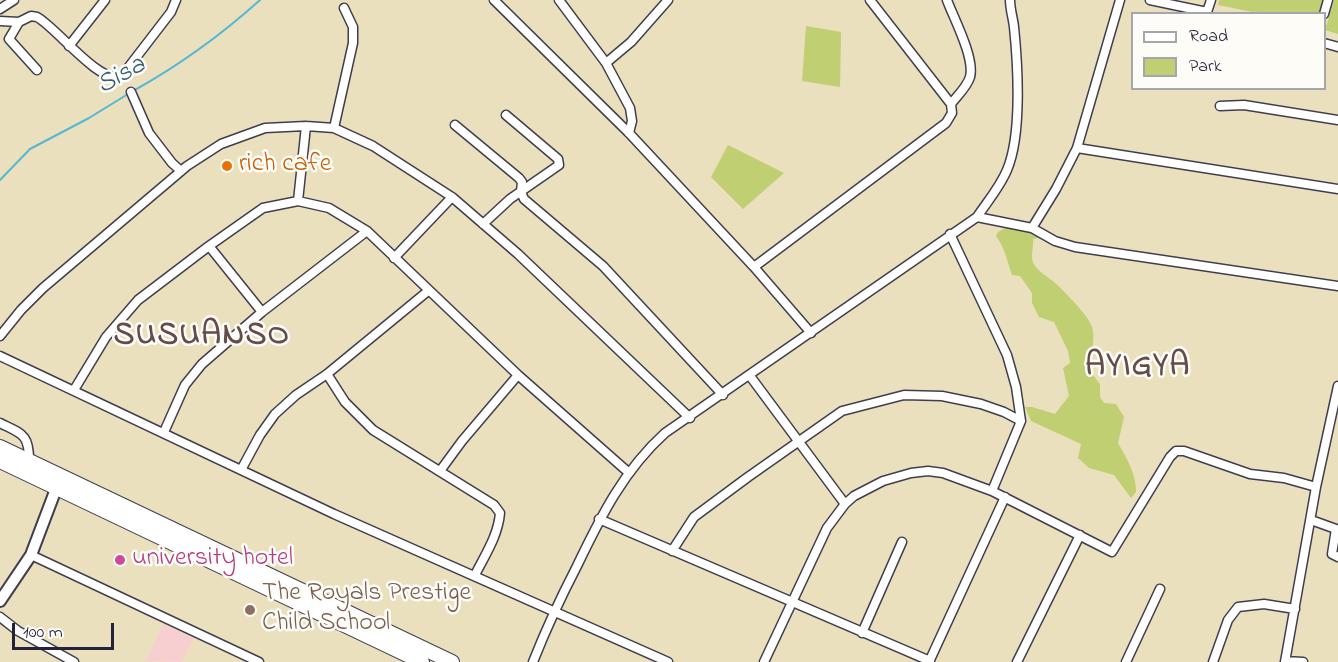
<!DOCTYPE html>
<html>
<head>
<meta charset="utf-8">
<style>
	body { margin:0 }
	#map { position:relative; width:1338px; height:662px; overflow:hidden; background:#eae0bd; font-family:"Indie Flower",sans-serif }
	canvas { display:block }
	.legend { position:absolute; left:1131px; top:12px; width:195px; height:78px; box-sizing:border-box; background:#fdfcf7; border:2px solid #a5a5ac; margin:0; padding:8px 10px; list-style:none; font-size:18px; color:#22223b }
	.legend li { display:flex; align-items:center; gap:12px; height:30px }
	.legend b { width:30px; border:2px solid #a5a5ac }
	.scale { position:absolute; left:12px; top:623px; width:102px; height:27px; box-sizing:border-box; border:3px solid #22223b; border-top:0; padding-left:8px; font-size:18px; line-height:21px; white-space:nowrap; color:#22223b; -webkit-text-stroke:4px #fdfcf7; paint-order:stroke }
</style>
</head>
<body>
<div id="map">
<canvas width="1338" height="662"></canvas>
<ul class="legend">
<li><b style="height:8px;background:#fff"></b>Road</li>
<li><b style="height:16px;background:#bfcf72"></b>Park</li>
</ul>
<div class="scale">100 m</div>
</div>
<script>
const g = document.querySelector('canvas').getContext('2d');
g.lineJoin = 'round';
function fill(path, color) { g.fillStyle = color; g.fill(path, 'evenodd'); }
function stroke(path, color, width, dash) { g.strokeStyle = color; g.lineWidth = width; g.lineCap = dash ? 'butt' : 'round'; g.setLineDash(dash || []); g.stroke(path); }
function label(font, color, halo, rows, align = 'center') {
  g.font = font + ' "Indie Flower",sans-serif'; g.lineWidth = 5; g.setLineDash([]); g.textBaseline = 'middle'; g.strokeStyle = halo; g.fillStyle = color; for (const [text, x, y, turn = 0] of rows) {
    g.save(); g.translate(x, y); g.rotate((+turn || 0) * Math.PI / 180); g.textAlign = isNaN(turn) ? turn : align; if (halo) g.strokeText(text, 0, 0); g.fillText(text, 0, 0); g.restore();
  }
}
const built = new Path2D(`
	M163,624L194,638L182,662L146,661Z`);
const green = new Path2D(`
	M1219,0H1325L1320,13H1257L1218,5Z
	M1334,0H1338V34L1325,30Z
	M806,26L841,32L840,87L802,81Z
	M728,145L784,173L743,209L711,177Z
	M1009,226L1026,228L1044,237L1033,239C1034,248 1029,258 1035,266C1039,271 1047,277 1053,281C1062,289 1089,316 1092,327C1098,349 1081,364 1100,384V397L1104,403L1116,404L1124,417L1118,443C1127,459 1136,473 1136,492L1131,498L1114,475L1089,468L1078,458L1081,444L1031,421L1025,407H1032L1055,414L1069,396L1063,368L1070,363L1068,351L1054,322L1039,317L1032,303V293L1020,276L1012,275C1007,261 1005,248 996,236L998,232Z`);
const stream = new Path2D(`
	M133,91C180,65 220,36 260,0
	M0,180L30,149L89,118L128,94`);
const minor = new Path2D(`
	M494,0L629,133L754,267L811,333
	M559,0L606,63L630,108L632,121L629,133
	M947,0C954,19 975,58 970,77C967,87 957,96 951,104
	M1150,0L1207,12L1211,0
	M0,9L14,0
	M1324,14L1328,0
	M0,21L19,22L31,16L37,17C57,28 98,83 121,77L171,12L176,0
	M19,22L9,39L37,70
	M1324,43L1338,47
	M69,46L105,0
	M606,63L631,42L668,0
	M131,92L149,133L172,163L181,171
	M1220,106L1244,105L1338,120
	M455,125L519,178L522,182L521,192L524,199L603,266L723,395
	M334,128L353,43V27L344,8
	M1077,148L1338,189
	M298,201L306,126
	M977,217L1032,228L1055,241L1075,247L1338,286
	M483,224L510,199L559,165L558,159L506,115
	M1032,228L1056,189L1077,148L1120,0
	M950,234L1007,355L1016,387L1021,421L992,491
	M209,246L262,312
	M394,258L452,197
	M754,267L946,123L952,113L951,104L870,0
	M0,336L21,310L43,288L187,166L221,144L265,128L306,126L334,128L373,146L452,197L518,254L690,418
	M0,356L334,514L668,662
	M327,374L345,402L373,430L494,505L500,513C498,536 485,555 475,575
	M750,376L845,504
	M74,390L106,337L138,300L209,246L263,208L298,201L329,208L367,231L518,375L628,472
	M0,423C22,434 29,434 29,460
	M164,432L185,385L202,364L262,312L367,231
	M241,470L260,435L275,414L296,395L327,374L428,291
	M440,471L462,441L518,375
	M599,519L930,661
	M1311,520L1336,529L1332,554L1338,557
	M672,551L694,517L748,477L842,411L904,395L942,396L981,404L1004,412L1021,421
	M31,555L259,662
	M0,617L18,631L74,662
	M862,633L902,542
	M1285,661L1303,662
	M533,662C546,629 561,597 577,566C601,516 624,470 665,433L977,217C987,202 1000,187 1007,170C1022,135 1018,66 1014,27C1013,18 1010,9 1010,0
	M764,662L827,528L845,504L854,496L883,481L911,473L928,471L943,473L992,491L1112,552L1170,457L1176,451H1184L1250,474L1284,478L1316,487
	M929,662L1005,497
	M1017,662L1080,535
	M1126,662L1160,589
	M1213,662L1228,620L1238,607L1264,604L1295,609
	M1285,662L1316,487L1338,386`);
const tertiary = new Path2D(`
	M0,601L31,555L59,481`);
const trunk = new Path2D(`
	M0,447L452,662
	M0,461L422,662`);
const markers = [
	[227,166,6,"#e8710a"],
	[120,560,6,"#d1479c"],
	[250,610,6,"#8d6e63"]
];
const foodNames = [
	["rich cafe",239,166]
];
const hotelNames = [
	["university hotel",132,560]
];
const educationNames = [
	["The Royals Prestige",262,595],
	["Child School",262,625]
];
const waterNames = [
	["Sisa",122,77,-29]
];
const districtNames = [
	["SUSUANSO",202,338],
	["AYIGYA",1138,369]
];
fill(built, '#f7cfd0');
fill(green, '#bfcf72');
stroke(stream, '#56b7d4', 2);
stroke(minor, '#403e4e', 11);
stroke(tertiary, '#403e4e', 14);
stroke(trunk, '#403e4e', 16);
stroke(minor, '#fff', 8);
stroke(tertiary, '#fff', 10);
stroke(trunk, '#fff', 14);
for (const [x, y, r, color] of markers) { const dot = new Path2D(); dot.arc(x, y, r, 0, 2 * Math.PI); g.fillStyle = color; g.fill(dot); stroke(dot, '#fdfcf7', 2); }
label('26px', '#c56008', '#fdfcf7', foodNames, 'left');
label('26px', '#b23c85', '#fdfcf7', hotelNames, 'left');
label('26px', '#785e54', '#fdfcf7', educationNames, 'left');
label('italic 27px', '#375e78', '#fdfcf7', waterNames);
g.letterSpacing = '1.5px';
label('bold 32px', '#644c4d', '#fdfcf7', districtNames);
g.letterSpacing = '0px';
</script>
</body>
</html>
